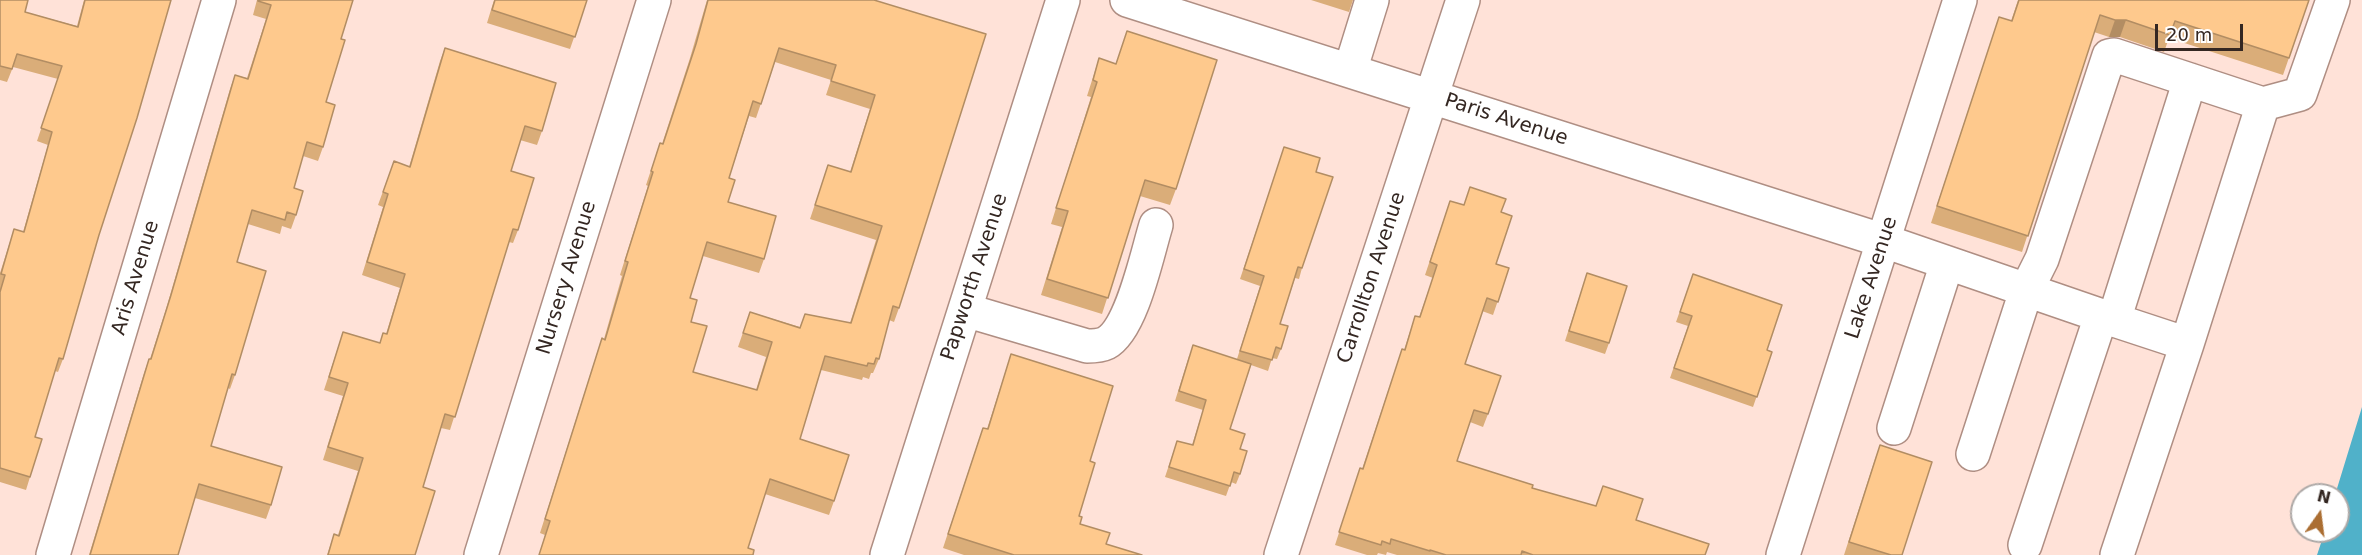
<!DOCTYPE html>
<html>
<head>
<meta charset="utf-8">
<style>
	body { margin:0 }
	#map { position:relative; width:2362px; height:555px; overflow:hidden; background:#ffe2d8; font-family:"DejaVu Sans",sans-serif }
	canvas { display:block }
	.north { position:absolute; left:2290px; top:483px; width:60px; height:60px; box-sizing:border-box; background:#fff; border:2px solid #aea9a7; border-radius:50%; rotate:14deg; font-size:16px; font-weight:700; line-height:24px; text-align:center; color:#342722 }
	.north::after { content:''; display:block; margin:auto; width:21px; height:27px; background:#ab6e32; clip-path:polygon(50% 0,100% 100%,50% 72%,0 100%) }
	.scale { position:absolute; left:2155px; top:24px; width:88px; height:27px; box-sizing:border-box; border:3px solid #342722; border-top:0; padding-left:8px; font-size:18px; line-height:21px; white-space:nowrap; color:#342722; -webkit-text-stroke:4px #fff; paint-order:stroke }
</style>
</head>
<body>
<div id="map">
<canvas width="2362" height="555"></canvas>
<div class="north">N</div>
<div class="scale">20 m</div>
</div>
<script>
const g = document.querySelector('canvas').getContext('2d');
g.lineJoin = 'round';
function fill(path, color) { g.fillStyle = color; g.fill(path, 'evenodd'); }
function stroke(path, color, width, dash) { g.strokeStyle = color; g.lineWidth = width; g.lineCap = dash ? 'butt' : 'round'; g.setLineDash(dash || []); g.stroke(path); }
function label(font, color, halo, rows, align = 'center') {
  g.font = font + ' "DejaVu Sans",sans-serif'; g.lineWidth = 5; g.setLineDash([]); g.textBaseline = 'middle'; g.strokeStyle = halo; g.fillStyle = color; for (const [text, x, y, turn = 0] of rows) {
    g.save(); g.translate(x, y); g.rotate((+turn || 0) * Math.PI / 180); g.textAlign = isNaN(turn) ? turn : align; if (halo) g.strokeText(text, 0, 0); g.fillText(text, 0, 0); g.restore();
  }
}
const water = new Path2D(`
	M2362,407V555H2317L2325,531H2338V495H2335Z`);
const minor = new Path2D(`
	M1127,0L1884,241L2114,320L2190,80
	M1350,71L1372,0
	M2263,104L2300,94L2333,0
	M965,310L1087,346C1093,346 1100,346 1106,343C1132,329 1147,254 1156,225
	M2114,320L2187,344L2117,555
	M1894,428L1947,263
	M1973,454L2026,291L2042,259L2109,56L2114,55L2263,104L2187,344
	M2025,545L2101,316
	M53,555L219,0
	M481,555L654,0
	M887,555L1063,0
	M1281,555L1463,0
	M1783,555L1960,0`);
const wall = new Path2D(`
	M0,0L25,12L77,26L84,0H171L99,235L63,359L58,372L55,371L35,437L30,477L26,490L0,482V273L14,229L23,232L48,145L37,141L58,79L13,67L7,82L0,80Z
	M257,0H353L341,39L326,102L323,147L318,161L303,156L294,188L296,215L291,229L282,226L280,234L248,224L237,262L235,375L230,389L228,388L211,446L271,505L266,519L195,498L178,555H89L144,373L149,359H150L166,309L230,89L235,75L247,78L266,19L253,15Z
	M494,0H587L570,49L487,23Z
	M707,0H874L899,308L894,322L889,320L879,359L873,373H871L869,379L863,377L862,380L821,370L800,439L834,501L829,515L765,494L748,548L753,555H539L545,535L540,533L597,353L602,338L604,339L622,276L620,275L648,186L646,185L660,143L662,144L690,58ZM775,62L831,80L826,95L870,109L850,172L828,165L810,219L876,240L850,323L805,314L800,327L750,312L738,347L766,357L756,390L693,372L690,298L703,256L759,273L764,259L728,202L729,178L749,116L756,118Z
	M1311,0H1353L1349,12Z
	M2018,0H2309L2283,75L2169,38L2164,52L2120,37H2109L2094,32L2022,252L1931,223L1999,17L2011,21Z
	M1127,31L1176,189L1170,205L1140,196L1102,314L1041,295L1062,227L1051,224L1091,97L1087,96L1094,74L1099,58L1116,64Z
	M445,48L542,131L537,145L520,140L511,171L518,230L513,243L509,242L450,430L441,428L423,487L415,555H327L334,534L338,535L358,471L323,460L343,396L324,390L343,332L380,343L386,334L400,288L362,275L383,207L378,205L394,161L409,167L440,61Z
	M1284,147L1316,172L1302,268L1299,279L1295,278L1280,324L1281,349L1277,359L1272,358L1268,371L1251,365L1230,429L1240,449V474L1236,484L1231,482L1226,496L1165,477L1177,441L1192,445L1203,410L1175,401L1189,356L1237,359L1260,286L1240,279Z
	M1450,201L1464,205L1501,212L1496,264L1509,268L1493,315L1482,311L1465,364L1488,414L1483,427L1470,422L1457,461L1532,488L1596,506L1603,486L1636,520L1705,555H1397L1387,552L1386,555L1378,553L1377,555H1367L1335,545L1356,481L1362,469L1402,349L1404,350L1415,316L1419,317L1433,278L1425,275Z
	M1587,273L1609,343L1605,354L1565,341Z
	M1693,274L1767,350L1772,352L1753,407L1670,378L1688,326L1676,322Z
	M1011,354L1090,461L1079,516L1080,524L1106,544L1142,555H964L943,548L978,442L983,428L987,429Z
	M1880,445L1902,555H1844L1875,459Z`);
const shadedWall = new Path2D(`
	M2115,20H2126L2120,37H2109Z`);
const building = new Path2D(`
	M0,0H28L25,12L78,27L85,0H171L137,118L99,235L63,359L59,358L35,437L42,439L30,477L0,468V292L5,275L1,274L14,229L24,232L52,132L41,128L62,66L17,54L12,69L0,66Z
	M258,0H353L341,39L345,40L326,102L335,105L323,147L307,142L294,188L303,191L296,215L287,212L285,220L252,210L237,262L266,271L235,375L232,374L211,446L282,467L271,505L199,484L178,555H90L149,359H151L171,295L235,75L248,79L271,5L258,1Z
	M495,0H587L575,37L492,10Z
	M708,0H874L986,34L899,308L893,306L879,359L876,358L874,364L868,363L867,366L825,356L800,439L849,455L834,501L770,479L748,548L754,550L753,555H539L550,521L545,519L602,338L605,340L628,262L625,261L653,172L651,171L660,143L663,144L696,44ZM779,48L836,65L831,81L875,95L851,172L828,165L815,205L882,226L851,323L805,314L800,328L750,312L743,333L772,342L757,390L693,372L707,326L691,322L697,300L690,298L707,242L764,259L776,216L728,202L735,180L729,178L753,101L761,104Z
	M2019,0H2309L2289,58L2175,21L2170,35L2126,20H2115L2100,15L2028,236L1937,206L1999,17L2012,21Z
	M1127,31L1217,60L1176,189L1145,180L1108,298L1047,279L1068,211L1056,208L1097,82L1093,80L1099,58L1116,64Z
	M445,48L556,83L542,131L525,126L511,171L534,178L518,230L513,229L455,417L445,414L423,487L435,491L415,555H328L334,534L339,536L363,458L328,447L348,383L329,377L343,332L380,343L383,333L387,334L405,274L367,262L388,194L383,192L394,161L410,167Z
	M1284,147L1320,158L1316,172L1333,177L1302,268L1298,267L1280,324L1288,326L1281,349L1276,347L1272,360L1240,351L1264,276L1244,269Z
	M1470,187L1506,199L1501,212L1512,216L1496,264L1509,268L1498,302L1487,298L1465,364L1501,376L1488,414L1474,410L1457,461L1533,485L1532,488L1596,506L1603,486L1643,499L1636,520L1709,544L1705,555H1533L1522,551L1521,555H1446L1430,550V551L1391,539L1390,544L1382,541L1381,545L1339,532L1360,468L1363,469L1402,349L1405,350L1415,316L1420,317L1437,265L1430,262L1450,201L1464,205Z
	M1587,273L1627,286L1609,343L1569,331Z
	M1693,274L1782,305L1767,350L1772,352L1757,397L1674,368L1692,316L1680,312Z
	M1193,345L1251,364L1230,429L1245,434L1240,449L1247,451L1240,474L1234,472L1230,486L1169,467L1177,441L1193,445L1206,400L1179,391Z
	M1011,354L1113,386L1090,461L1095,463L1079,516L1082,517L1080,524L1110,533L1106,544L1142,555H1014L948,534L983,428L988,429Z
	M1880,445L1932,462L1902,555H1891L1849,542Z`);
const streetNames = [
	["Paris Avenue",1506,120,18],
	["Papworth Avenue",975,277,-72],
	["Aris Avenue",136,278,-73],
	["Nursery Avenue",567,278,-73],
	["Carrollton Avenue",1372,278,-72],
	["Lake Avenue",1872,278,-72]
];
fill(water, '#50b1c9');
stroke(minor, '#af8e83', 36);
stroke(minor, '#fff', 33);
fill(wall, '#daad79');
fill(shadedWall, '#b28d63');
fill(building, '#fec98d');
stroke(building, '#b28d63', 1.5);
label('20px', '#342722', '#fff', streetNames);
</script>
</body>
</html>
